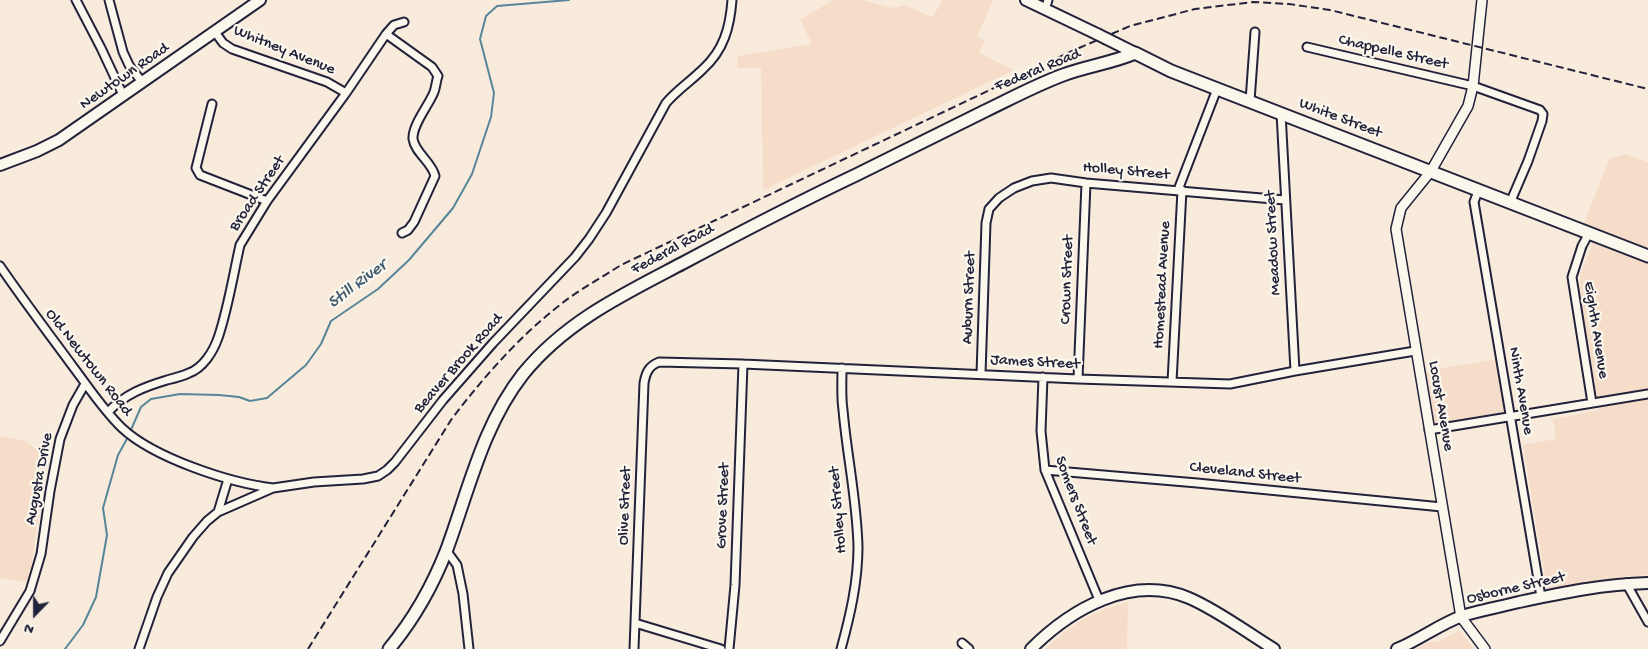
<!DOCTYPE html>
<html>
<head>
<meta charset="utf-8">
<style>
	body { margin:0 }
	#map { position:relative; width:1648px; height:649px; overflow:hidden; background:#f8ebdc; font-family:"Gochi Hand",sans-serif }
	canvas { display:block }
	.north { position:absolute; left:10px; top:589px; width:50px; height:50px; -webkit-text-stroke:4px #fbf7ec; paint-order:stroke; rotate:202deg; font-size:14px; font-weight:700; line-height:20px; text-align:center; color:#22223b }
	.north::after { content:''; display:block; margin:auto; width:18px; height:22px; background:#22223b; clip-path:polygon(50% 0,100% 100%,50% 72%,0 100%) }
</style>
</head>
<body>
<div id="map">
<canvas width="1648" height="649"></canvas>
<div class="north">N</div>
</div>
<script>
const g = document.querySelector('canvas').getContext('2d');
g.lineJoin = 'round';
function fill(path, color) { g.fillStyle = color; g.fill(path, 'evenodd'); }
function stroke(path, color, width, dash) { g.strokeStyle = color; g.lineWidth = width; g.lineCap = dash ? 'butt' : 'round'; g.setLineDash(dash || []); g.stroke(path); }
function label(font, color, halo, rows, align = 'center') {
  g.font = font + ' "Gochi Hand",sans-serif'; g.lineWidth = 4.5; g.setLineDash([]); g.textBaseline = 'middle'; g.strokeStyle = halo; g.fillStyle = color; for (const [text, x, y, turn = 0] of rows) {
    g.save(); g.translate(x, y); g.rotate((+turn || 0) * Math.PI / 180); g.textAlign = isNaN(turn) ? turn : align; if (halo) g.strokeText(text, 0, 0); g.fillText(text, 0, 0); g.restore();
  }
}
const built = new Path2D(`
	M833,0H862L894,8L904,5L933,17L942,0H993L977,37L985,41L979,53L1014,70L763,190L761,68H737L738,56L812,44L800,20Z
	M1625,154L1648,162V575L1619,577L1547,589L1523,445L1556,439L1553,419L1599,410L1580,292V275L1592,245L1584,223L1609,159Z
	M1497,359L1504,412L1434,424L1425,371Z
	M0,436L25,441L47,457L29,582L0,578Z
	M1128,602L1127,649H1045L1064,632L1085,618L1107,608Z
	M1459,631L1475,649H1415L1429,642H1437Z`);
const stream = new Path2D(`
	M130,432L141,407L151,399L180,394L219,395L239,397L250,401L267,398L306,365L321,344L331,321L378,289L409,260L453,208L472,174L491,117L494,93L480,39L486,16L497,6L569,0
	M65,649L83,625L96,597L107,535L103,508L118,455L128,437`);
const minor = new Path2D(`
	M76,0L101,48L123,95
	M109,0L123,52L129,65L142,82
	M1045,10L1048,0
	M215,32L223,43L232,49L327,82L346,93
	M386,34L432,67L438,76C436,81 436,87 434,92C429,105 412,125 413,139C415,153 432,162 435,176L414,222L408,230L402,233
	M1307,47L1473,86L1540,110L1543,114L1542,121L1528,161L1510,203
	M1250,101L1255,32
	M212,104L196,168L200,175L267,201
	M1281,113L1295,371
	M1178,190L1217,89
	M1478,191L1474,202L1541,597
	M1589,233L1582,246L1572,277L1592,403
	M0,266C24,301 49,334 74,368C89,388 104,411 122,428C154,458 230,483 273,488
	M981,374L986,223L989,209L999,198L1014,188L1032,181L1051,178L1086,183L1285,200
	M1043,377L1041,431L1045,470L1099,600
	M1078,379L1086,183
	M1172,382L1182,190
	M108,412C125,394 144,387 167,380C175,378 183,376 189,373C203,368 213,352 218,338C228,309 233,276 240,245L267,201L346,93L386,34L394,25L404,22
	M1429,430L1648,394
	M1045,470L1197,483L1442,507
	M218,512L228,479
	M446,550L457,565L463,594L469,649
	M1626,583L1648,622
	M635,623L721,649
	M0,641L30,591L41,554L50,491L60,439L73,405L85,384
	M962,643L969,649
	M139,649L157,597L168,573L193,537L207,521L218,512L273,488L314,482L363,479L378,476L387,470L395,462L443,400L493,343L575,257L589,239L606,213L666,103C677,90 691,81 703,69C724,50 730,27 732,0
	M634,649L644,383C646,372 649,366 659,362L743,364L1078,379L1230,384L1295,371L1415,351
	M729,649L735,585L743,364
	M841,649C850,616 858,582 858,547C857,501 847,456 843,410C841,397 842,382 842,368`);
const tertiary = new Path2D(`
	M1482,0L1473,86L1468,106L1431,171L1401,208L1396,229L1461,617L1485,649`);
const secondary = new Path2D(`
	M1026,0L1097,34
	M1107,39L1135,53
	M0,165L37,151L59,140L260,0
	M1031,649C1071,609 1131,574 1189,598C1219,611 1246,632 1274,649
	M1397,649C1419,640 1440,624 1462,616C1481,610 1500,607 1519,602C1561,593 1604,584 1648,583`);
const primary = new Path2D(`
	M389,649C414,619 433,585 447,549C469,489 483,425 523,374C566,321 624,294 683,263C741,232 799,202 858,174C901,153 943,132 985,111C1010,99 1036,85 1063,75C1087,66 1112,63 1135,53L1171,71L1648,256`);
const rail = new Path2D(`
	M308,649L451,420C485,375 523,332 569,298C586,286 604,276 621,265L1072,51L1130,26L1195,9L1253,2L1289,4L1330,10L1648,89`);
const secondaryBridge = new Path2D(`
	M1097,34L1107,39`);
const streetNames = [
	["Whitney Avenue",284,51,22],
	["Chappelle Street",1393,53,13],
	["Federal Road",1038,71,-22],
	["Newtown Road",125,77,-35],
	["White Street",1340,119,21],
	["Holley Street",1126,172,5],
	["Broad Street",258,194,-56],
	["Meadow Street",1274,243,-93],
	["Federal Road",673,250,-28],
	["Crown Street",1068,280,-88],
	["Homestead Avenue",1163,285,-87],
	["Auburn Street",970,298,-88],
	["Eighth Avenue",1595,330,81],
	["Old Newtown Road",88,363,52],
	["James Street",1035,363,3],
	["Beaver Brook Road",459,364,-49],
	["Ninth Avenue",1520,391,80],
	["Locust Avenue",1440,406,80],
	["Cleveland Street",1245,474,6],
	["Augusta Drive",40,479,-79],
	["Somers Street",1075,501,69],
	["Olive Street",626,506,-88],
	["Grove Street",724,506,-88],
	["Holley Street",839,510,-95],
	["Osborne Street",1516,589,-13]
];
const waterNames = [
	["Still River",358,285,-37]
];
fill(built, '#f5ddc9');
stroke(stream, '#578699', 2);
stroke(minor, '#22223b', 11);
stroke(tertiary, '#22223b', 12);
stroke(secondary, '#22223b', 14);
stroke(primary, '#22223b', 15);
stroke(minor, '#fbf7ec', 7);
stroke(tertiary, '#fbf7ec', 9);
stroke(secondary, '#fbf7ec', 10);
stroke(primary, '#fbf7ec', 11);
stroke(rail, '#22223b', 2, [8, 4]);
stroke(secondaryBridge, '#22223b', 14, []);
stroke(secondaryBridge, '#fbf7ec', 10);
label('16px', '#22223b', '#fbf7ec', streetNames);
label('italic 18px', '#415c72', '#fbf7ec', waterNames);
</script>
</body>
</html>
